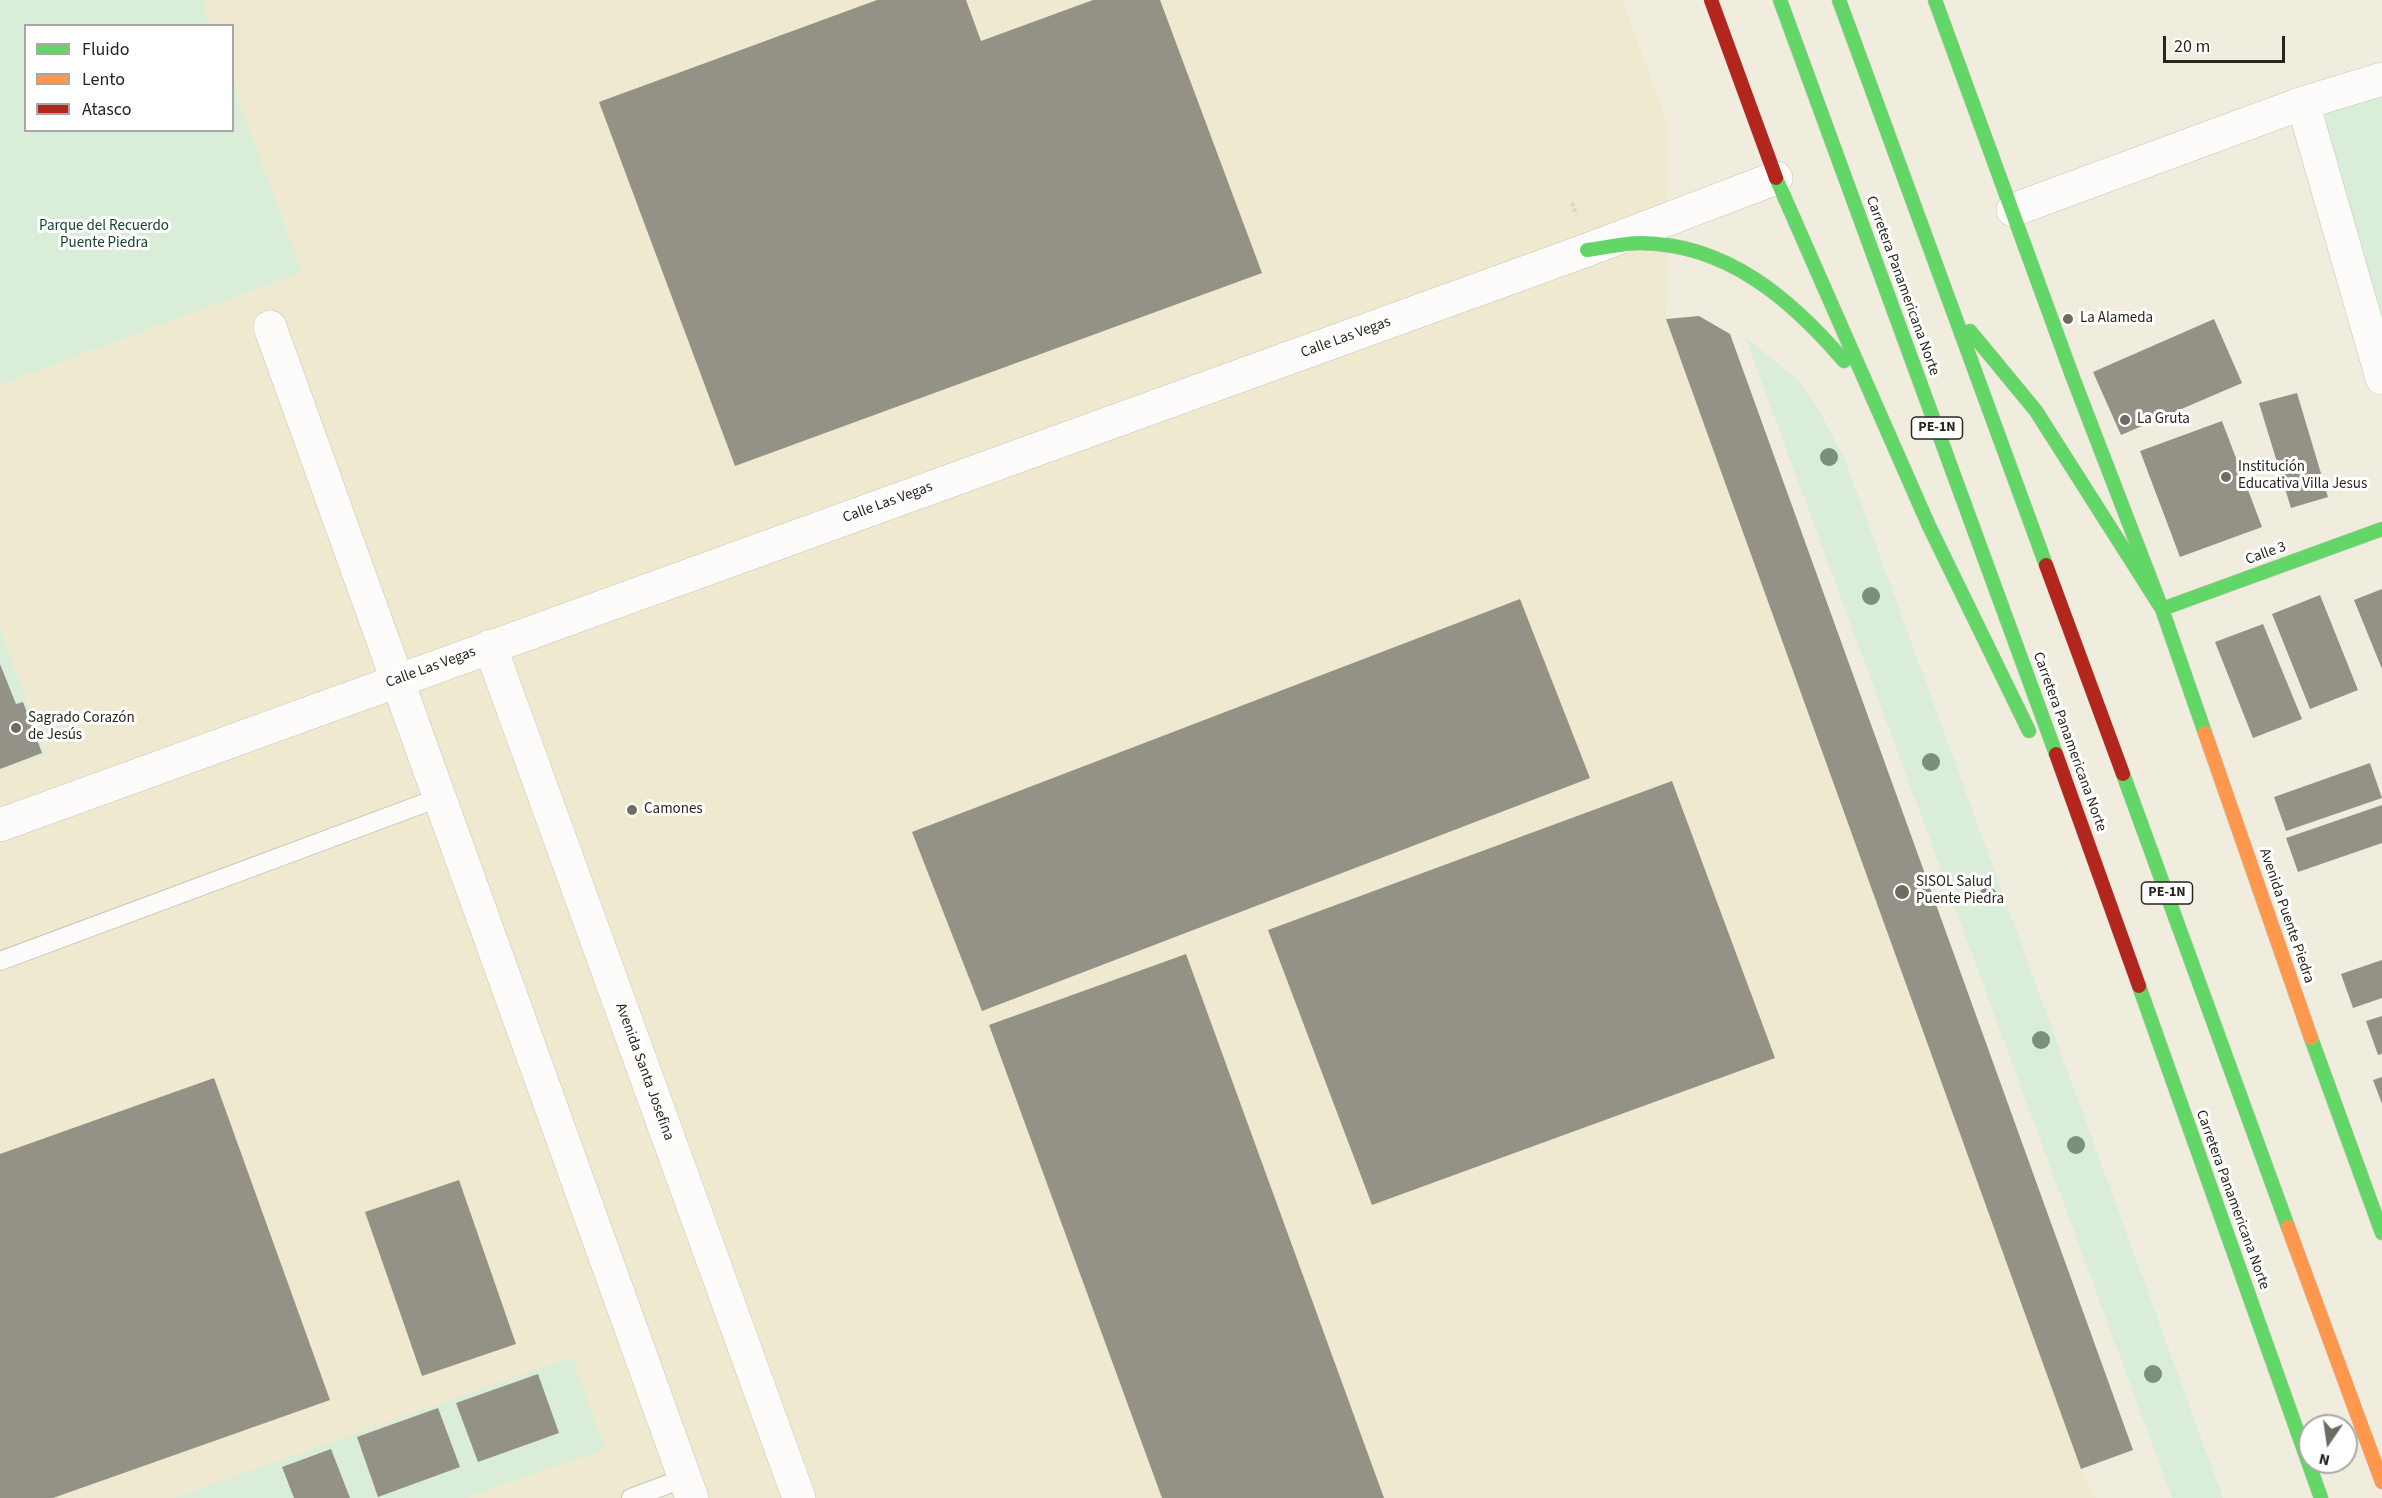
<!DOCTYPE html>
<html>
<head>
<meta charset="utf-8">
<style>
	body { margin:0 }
	#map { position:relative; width:2382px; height:1498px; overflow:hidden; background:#f0edde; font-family:"Source Sans 3",sans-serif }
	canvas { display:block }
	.legend { position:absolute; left:24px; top:24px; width:210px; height:108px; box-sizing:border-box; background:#fff; border:2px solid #a9a8a4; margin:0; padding:8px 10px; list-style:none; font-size:18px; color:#28261c }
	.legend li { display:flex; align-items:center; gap:12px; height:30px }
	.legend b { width:30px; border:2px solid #a9a8a4 }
	.north { position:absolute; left:2298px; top:1414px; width:60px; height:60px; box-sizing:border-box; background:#fff; border:2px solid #a9a8a4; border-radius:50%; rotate:193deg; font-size:16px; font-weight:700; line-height:24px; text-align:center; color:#28261c }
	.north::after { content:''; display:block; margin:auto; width:21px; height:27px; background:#6e6c60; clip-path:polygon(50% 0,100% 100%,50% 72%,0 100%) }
	.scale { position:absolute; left:2163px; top:36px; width:122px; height:27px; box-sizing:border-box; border:3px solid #28261c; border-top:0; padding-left:8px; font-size:18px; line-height:21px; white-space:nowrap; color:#28261c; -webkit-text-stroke:4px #fff; paint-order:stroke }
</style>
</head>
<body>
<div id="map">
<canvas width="2382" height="1498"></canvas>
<ul class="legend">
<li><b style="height:8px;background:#63d668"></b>Fluido</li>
<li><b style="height:8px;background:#ff974d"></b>Lento</li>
<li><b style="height:8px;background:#b3261e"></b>Atasco</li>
</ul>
<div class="north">N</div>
<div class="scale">20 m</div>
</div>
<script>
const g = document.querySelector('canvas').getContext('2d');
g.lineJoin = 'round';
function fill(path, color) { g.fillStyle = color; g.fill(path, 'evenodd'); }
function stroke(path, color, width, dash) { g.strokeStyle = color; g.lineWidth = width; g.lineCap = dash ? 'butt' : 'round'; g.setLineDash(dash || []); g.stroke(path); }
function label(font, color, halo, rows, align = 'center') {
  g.font = font + ' "Source Sans 3",sans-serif'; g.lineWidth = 6; g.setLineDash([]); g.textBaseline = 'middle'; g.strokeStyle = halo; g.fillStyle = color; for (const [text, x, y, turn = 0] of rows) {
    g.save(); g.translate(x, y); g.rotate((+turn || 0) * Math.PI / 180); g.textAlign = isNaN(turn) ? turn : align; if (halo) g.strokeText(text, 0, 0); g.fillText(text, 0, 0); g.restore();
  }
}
const built = new Path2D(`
	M202,0H1622L1668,124L1666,319L2081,1469L2096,1498H0V771L46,753L0,628V385L302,272L233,84L232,26L211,25Z`);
const green = new Path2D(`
	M0,0H202L211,25L26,26V130H232L233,84L302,272L0,385Z
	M2382,87V340L2359,349L2290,121Z
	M1745,337L1796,378L1819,410L1845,460L2223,1498H2172Z
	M0,628L46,754L0,771Z
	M572,1357L605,1449L465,1498H174Z`);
const building = new Path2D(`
	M877,0H966L981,41L1093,0H1160L1262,273L735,466L599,102Z
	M1699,316L1730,334L2133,1450L2081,1469L1666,319Z
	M2214,319L2242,383L2121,435L2093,372Z
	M2297,393L2328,497L2291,508L2259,403Z
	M2222,421L2262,527L2180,557L2140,451Z
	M2382,589V669L2354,600Z
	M2320,595L2358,690L2310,709L2272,614Z
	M1520,599L1590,778L982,1011L912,832Z
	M2263,624L2302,719L2253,738L2215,642Z
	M0,664L16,704L23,702L42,753L0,769Z
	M2370,763L2382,798L2286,831L2274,797Z
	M1672,781L1775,1058L1372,1205L1268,930Z
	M2382,805V843L2298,872L2286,838Z
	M1186,954L1384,1498H1162L989,1025Z
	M2382,960V998L2353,1008L2341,974Z
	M2382,1016V1054L2378,1055L2366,1021Z
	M2382,1077V1104L2373,1080Z
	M214,1078L330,1400L53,1498H0V1154Z
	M459,1180L516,1344L422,1376L365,1212Z
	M538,1374L559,1433L478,1462L456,1403Z
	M438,1408L460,1467L378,1497L357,1437Z
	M331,1449L350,1498H294L282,1467Z`);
const path = new Path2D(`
	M1572,203L1576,215`);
const lane = new Path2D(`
	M0,961L441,797
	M631,1498L685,1478`);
const street = new Path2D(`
	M2303,103L2382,378
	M2013,210L2303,103L2382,79
	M270,327L692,1498
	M490,646L799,1498
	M0,825L1587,250L1776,178`);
const fast = new Path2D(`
	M1780,0L2056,754
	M1839,0L2046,565
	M1935,0L2073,378L2162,609L2205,733
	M1776,178L1929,526L2029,731
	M1587,250C1605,248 1623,243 1641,243C1727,244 1791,299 1844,361
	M1970,331L2036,411L2162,609
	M2162,609L2382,529
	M2123,774L2288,1227
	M2139,986L2321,1498
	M2311,1038L2382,1233`);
const slow = new Path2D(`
	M2205,733L2311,1038
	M2288,1227L2382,1482`);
const jam = new Path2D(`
	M1711,0L1776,178
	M2046,565L2123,774
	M2056,754L2139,986`);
const trees = [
	[1829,457],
	[1871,596],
	[1931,762],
	[1988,896],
	[2041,1040],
	[2076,1145],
	[2153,1374]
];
const markers = [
	[2068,319,6,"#6e6c60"],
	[2125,420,6,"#6e6c60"],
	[2226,477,6,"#6e6c60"],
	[16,728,6,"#6e6c60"],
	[632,810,6,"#6e6c60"],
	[1902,892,8,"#6e6c60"]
];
const shields = [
	[1937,428,51],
	[2167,893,51]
];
const shieldNames = [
	["PE-1N",1937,428],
	["PE-1N",2167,893]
];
const parkNames = [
	["Parque del Recuerdo",104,227],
	["Puente Piedra",104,244]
];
const streetNames = [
	["Carretera Panamericana Norte",1902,286,70],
	["Calle Las Vegas",1346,338,-20],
	["Calle Las Vegas",888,503,-20],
	["Calle 3",2266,554,-20],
	["Calle Las Vegas",431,668,-20],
	["Carretera Panamericana Norte",2069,742,70],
	["Avenida Puente Piedra",2286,916,71],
	["Avenida Santa Josefina",644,1072,70],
	["Carretera Panamericana Norte",2232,1200,70]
];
const poiNames = [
	["La Alameda",2080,319],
	["La Gruta",2137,420],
	["Institución",2238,468],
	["Educativa Villa Jesus",2238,485],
	["Sagrado Corazón",28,719],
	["de Jesús",28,736],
	["Camones",644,810],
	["SISOL Salud",1916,883],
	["Puente Piedra",1916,900]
];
fill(built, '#eee9cf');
fill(green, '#daedd9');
fill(building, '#949287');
stroke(lane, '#c7c5b9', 20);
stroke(street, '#c7c5b9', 34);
stroke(fast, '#c7c5b9', 15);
stroke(slow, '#c7c5b9', 15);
stroke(jam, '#c7c5b9', 15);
stroke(path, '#d4d4cf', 4, [3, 3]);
stroke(lane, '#fdfcfa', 18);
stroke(street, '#fdfcfa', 33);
stroke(fast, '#63d668', 14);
stroke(slow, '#ff974d', 14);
stroke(jam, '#b3261e', 14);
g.fillStyle = '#78907c';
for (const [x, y] of trees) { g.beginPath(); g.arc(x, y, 9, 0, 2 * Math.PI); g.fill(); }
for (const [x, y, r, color] of markers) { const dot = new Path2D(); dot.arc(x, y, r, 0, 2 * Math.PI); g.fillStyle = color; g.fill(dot); stroke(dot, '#fff', 2); }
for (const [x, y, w] of shields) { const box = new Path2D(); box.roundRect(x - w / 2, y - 11, w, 22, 4.5); g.fillStyle = '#fff'; g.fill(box); stroke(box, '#28261c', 1.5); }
label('bold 14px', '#28261c', null, shieldNames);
label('15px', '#15432b', '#fff', parkNames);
label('15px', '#28261c', '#fff', streetNames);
label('15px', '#28261c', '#fff', poiNames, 'left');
</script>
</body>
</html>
